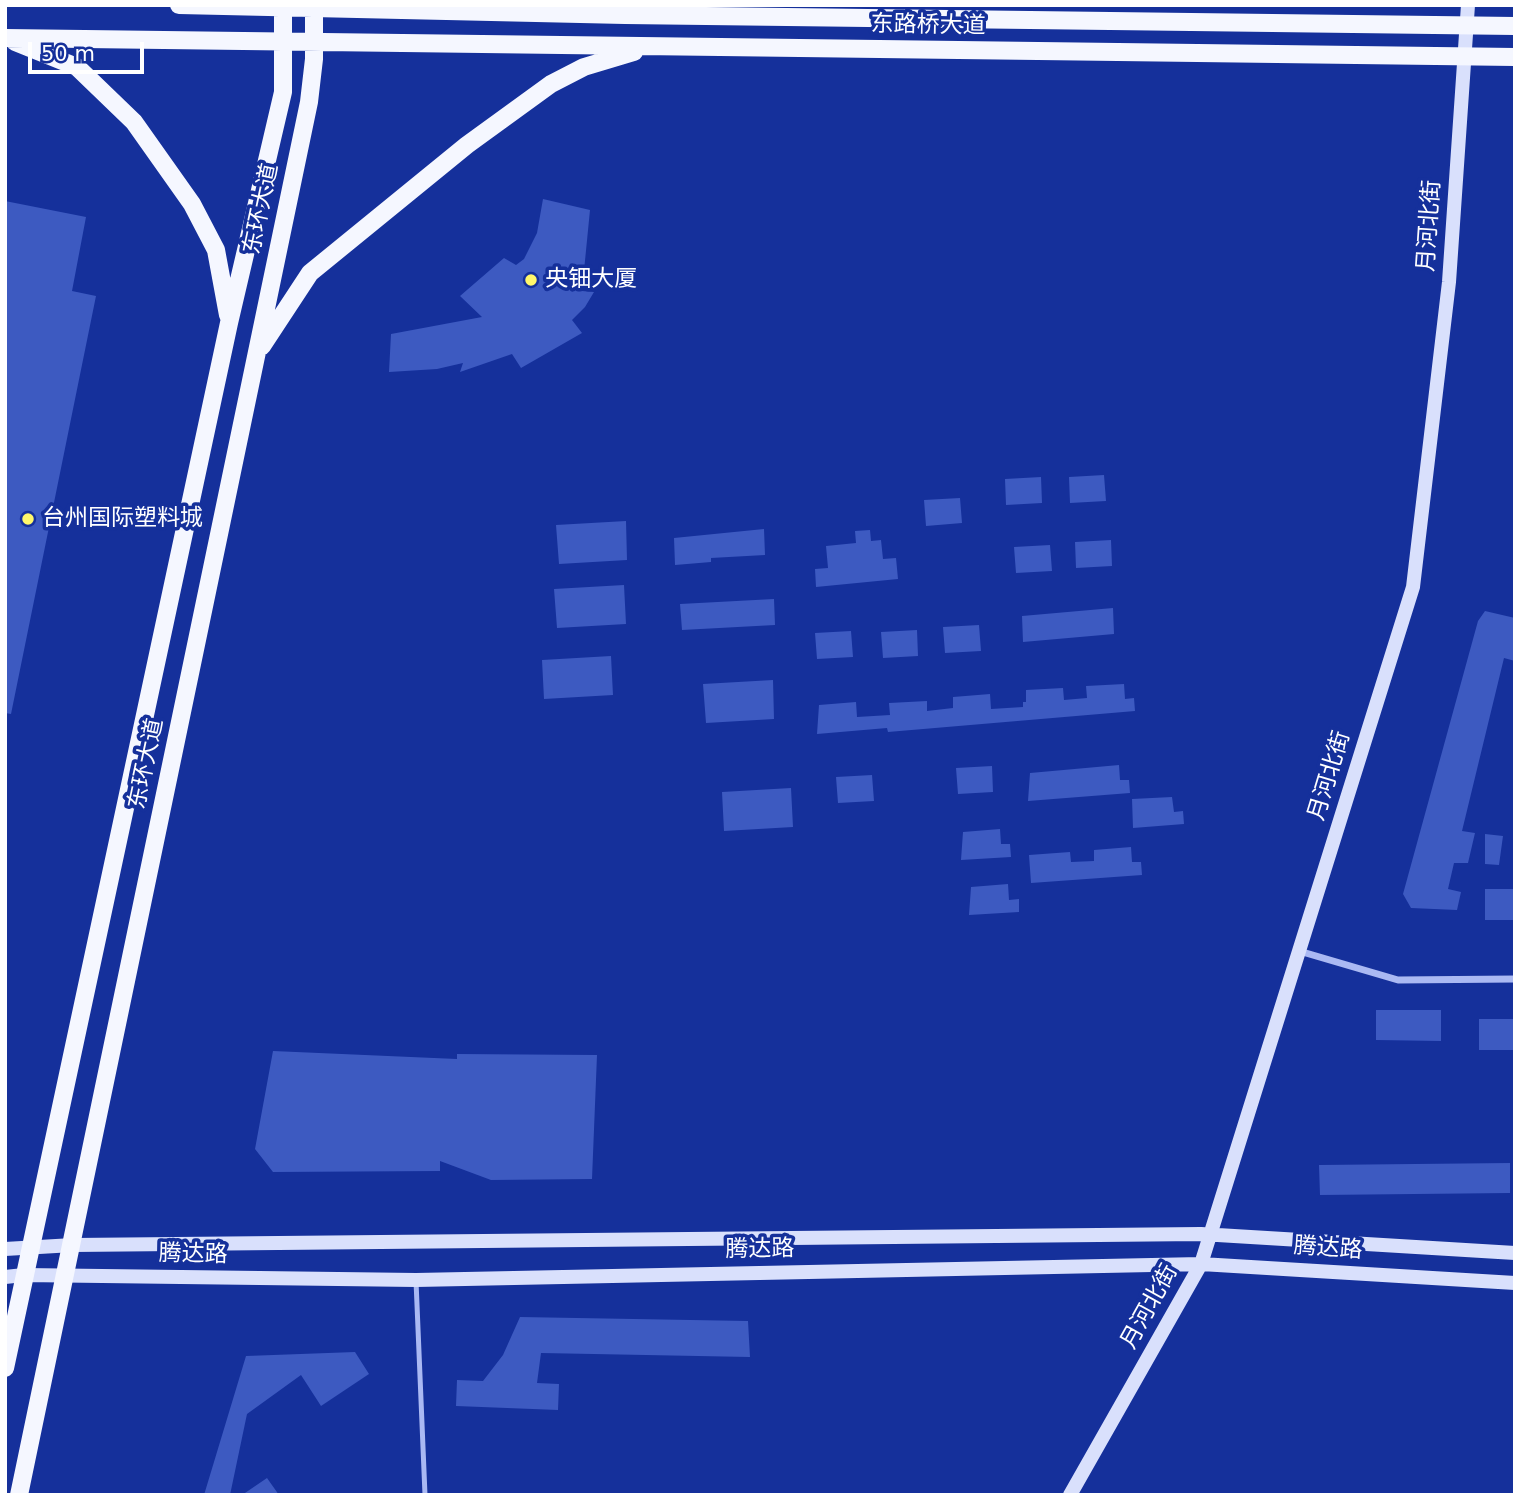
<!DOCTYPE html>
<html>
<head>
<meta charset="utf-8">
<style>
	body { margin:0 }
	#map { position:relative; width:1520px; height:1500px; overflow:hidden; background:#15309b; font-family:"DejaVu Sans",sans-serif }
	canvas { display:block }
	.frame { position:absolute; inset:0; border:7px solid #fff; pointer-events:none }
	.scale { position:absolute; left:28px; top:42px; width:116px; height:32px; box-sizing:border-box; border:4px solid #fff; border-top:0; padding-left:9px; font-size:21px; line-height:24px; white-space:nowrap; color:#fff; -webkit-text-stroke:5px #15309b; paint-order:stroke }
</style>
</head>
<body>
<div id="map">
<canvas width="1520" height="1500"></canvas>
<div class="frame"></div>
<div class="scale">50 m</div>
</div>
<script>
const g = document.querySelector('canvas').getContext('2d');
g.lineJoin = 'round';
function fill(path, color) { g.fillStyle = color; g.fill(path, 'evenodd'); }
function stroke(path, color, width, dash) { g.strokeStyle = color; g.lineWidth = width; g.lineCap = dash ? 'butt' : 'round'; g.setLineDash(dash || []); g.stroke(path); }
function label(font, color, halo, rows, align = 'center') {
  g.font = font + ' "DejaVu Sans","Noto Sans SC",sans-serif'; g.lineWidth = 7; g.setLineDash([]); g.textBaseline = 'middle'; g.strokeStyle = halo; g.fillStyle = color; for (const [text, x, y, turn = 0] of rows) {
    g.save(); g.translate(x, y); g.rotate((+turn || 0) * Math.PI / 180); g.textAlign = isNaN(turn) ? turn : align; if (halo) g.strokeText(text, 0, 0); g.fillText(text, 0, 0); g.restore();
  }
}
const building = new Path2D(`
	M543,199L590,210L582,291L594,292L585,307L572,320L582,333L521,368L512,354L460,372L463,363L437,369L389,372L391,334L482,317L460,296L504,258L516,265L524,259L537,233Z
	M5,201L86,217L72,291L96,296L11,714L5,713Z
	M1104,475L1106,501L1070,503L1069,477Z
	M1041,477L1042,503L1006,505L1005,479Z
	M960,498L962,523L926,526L924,500Z
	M626,521L627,560L559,564L556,525Z
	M764,529L765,555L711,558V562L675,565L674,538Z
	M870,530L871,541L881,540L883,559L896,558L898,579L816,587L815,569L828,568L826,546L856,543L855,531Z
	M1111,540L1112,566L1076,568L1075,542Z
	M1050,545L1052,571L1016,573L1014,547Z
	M624,585L626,624L557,628L554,589Z
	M774,599L775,625L682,630L680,604Z
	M1113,608L1114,634L1023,642L1022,616Z
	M1485,611L1515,618V661L1504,658L1462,831L1475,833L1468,863H1454L1448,889L1461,892L1457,910L1411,908L1403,894L1478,621Z
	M979,625L981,651L945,653L943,627Z
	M917,630L918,656L883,658L881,632Z
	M851,631L853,657L817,659L815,633Z
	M611,656L613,695L544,699L542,660Z
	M773,680L774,719L706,723L703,684Z
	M1124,684L1125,699L1134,698L1135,711L888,732L887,728L817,734L819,705L856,702L857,717L890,715L889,703L927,701V711L953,708V697L990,694L991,709L1023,707V702H1026V690L1063,688L1064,700L1087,698L1086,686Z
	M1119,765L1120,780H1129L1130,793L1028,801L1030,773Z
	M992,766L993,792L958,794L956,768Z
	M872,775L874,801L838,803L836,777Z
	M791,788L793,827L724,831L722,792Z
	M1172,797L1174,812L1183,811L1184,824L1133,828L1132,799Z
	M1000,829L1001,844H1010L1011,857L961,860L963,832Z
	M1485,834L1503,836L1499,865L1485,864Z
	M1131,847L1132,862H1141L1142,875L1031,883L1029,855L1070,852L1071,862L1094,861V850Z
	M1008,884L1009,900L1019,899V912L969,915L971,887Z
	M1485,889H1515V920H1485Z
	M1376,1010H1441V1041L1376,1040Z
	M1479,1019H1515V1050H1479Z
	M273,1051L457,1059V1054L597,1055L592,1179L491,1180L440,1161V1171L273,1172L255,1149Z
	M1510,1163V1193L1320,1195L1319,1165Z
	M520,1317L748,1321L750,1357L541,1353L537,1383L559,1384L558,1410L456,1406L457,1380L483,1381L503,1355Z
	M355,1352L369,1374L321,1406L301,1375L247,1414L230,1495H204L246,1356Z
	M267,1478L279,1495H242Z`);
const lane = new Path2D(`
	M416,1281L425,1495`);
const street = new Path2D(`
	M1299,951L1398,980L1515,979`);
const secondary = new Path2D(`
	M5,1249L73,1245L1201,1234L1515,1253
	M5,1277L24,1275L416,1280L1201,1264L1515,1283
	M1070,1495L1201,1264L1413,587L1449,282L1468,5`);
const primary = new Path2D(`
	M179,5L625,15L1515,26
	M5,38L1515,57
	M15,42L77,67L134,122L192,204L216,250L228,315
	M262,346L310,273L467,145L551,84L584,67L634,52
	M5,1368L229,323L283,92V5
	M19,1495L309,102L314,59V5`);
const markers = [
	[531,280,7,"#fff76b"],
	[28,519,7,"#fff76b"]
];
const streetNames = [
	["东路桥大道",928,26,1],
	["东环大道",262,209,-78],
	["月河北街",1430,226,-86],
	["东环大道",147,764,-78],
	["月河北街",1330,776,-73],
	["腾达路",1328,1249,4],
	["腾达路",760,1250,-1],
	["腾达路",193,1255,1],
	["月河北街",1150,1307,-61]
];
const poiNames = [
	["央钿大厦",545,280],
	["台州国际塑料城",42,519]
];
fill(building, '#3d5ac1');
stroke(lane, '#aab9f3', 5);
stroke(street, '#aab9f3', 7);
stroke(secondary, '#d9e0fc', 14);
stroke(primary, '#f5f7ff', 18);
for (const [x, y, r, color] of markers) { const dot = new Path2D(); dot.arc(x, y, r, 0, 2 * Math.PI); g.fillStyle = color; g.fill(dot); stroke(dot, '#15309b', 2.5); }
label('23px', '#fff', '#15309b', streetNames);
label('23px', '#fff', '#15309b', poiNames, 'left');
</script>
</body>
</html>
